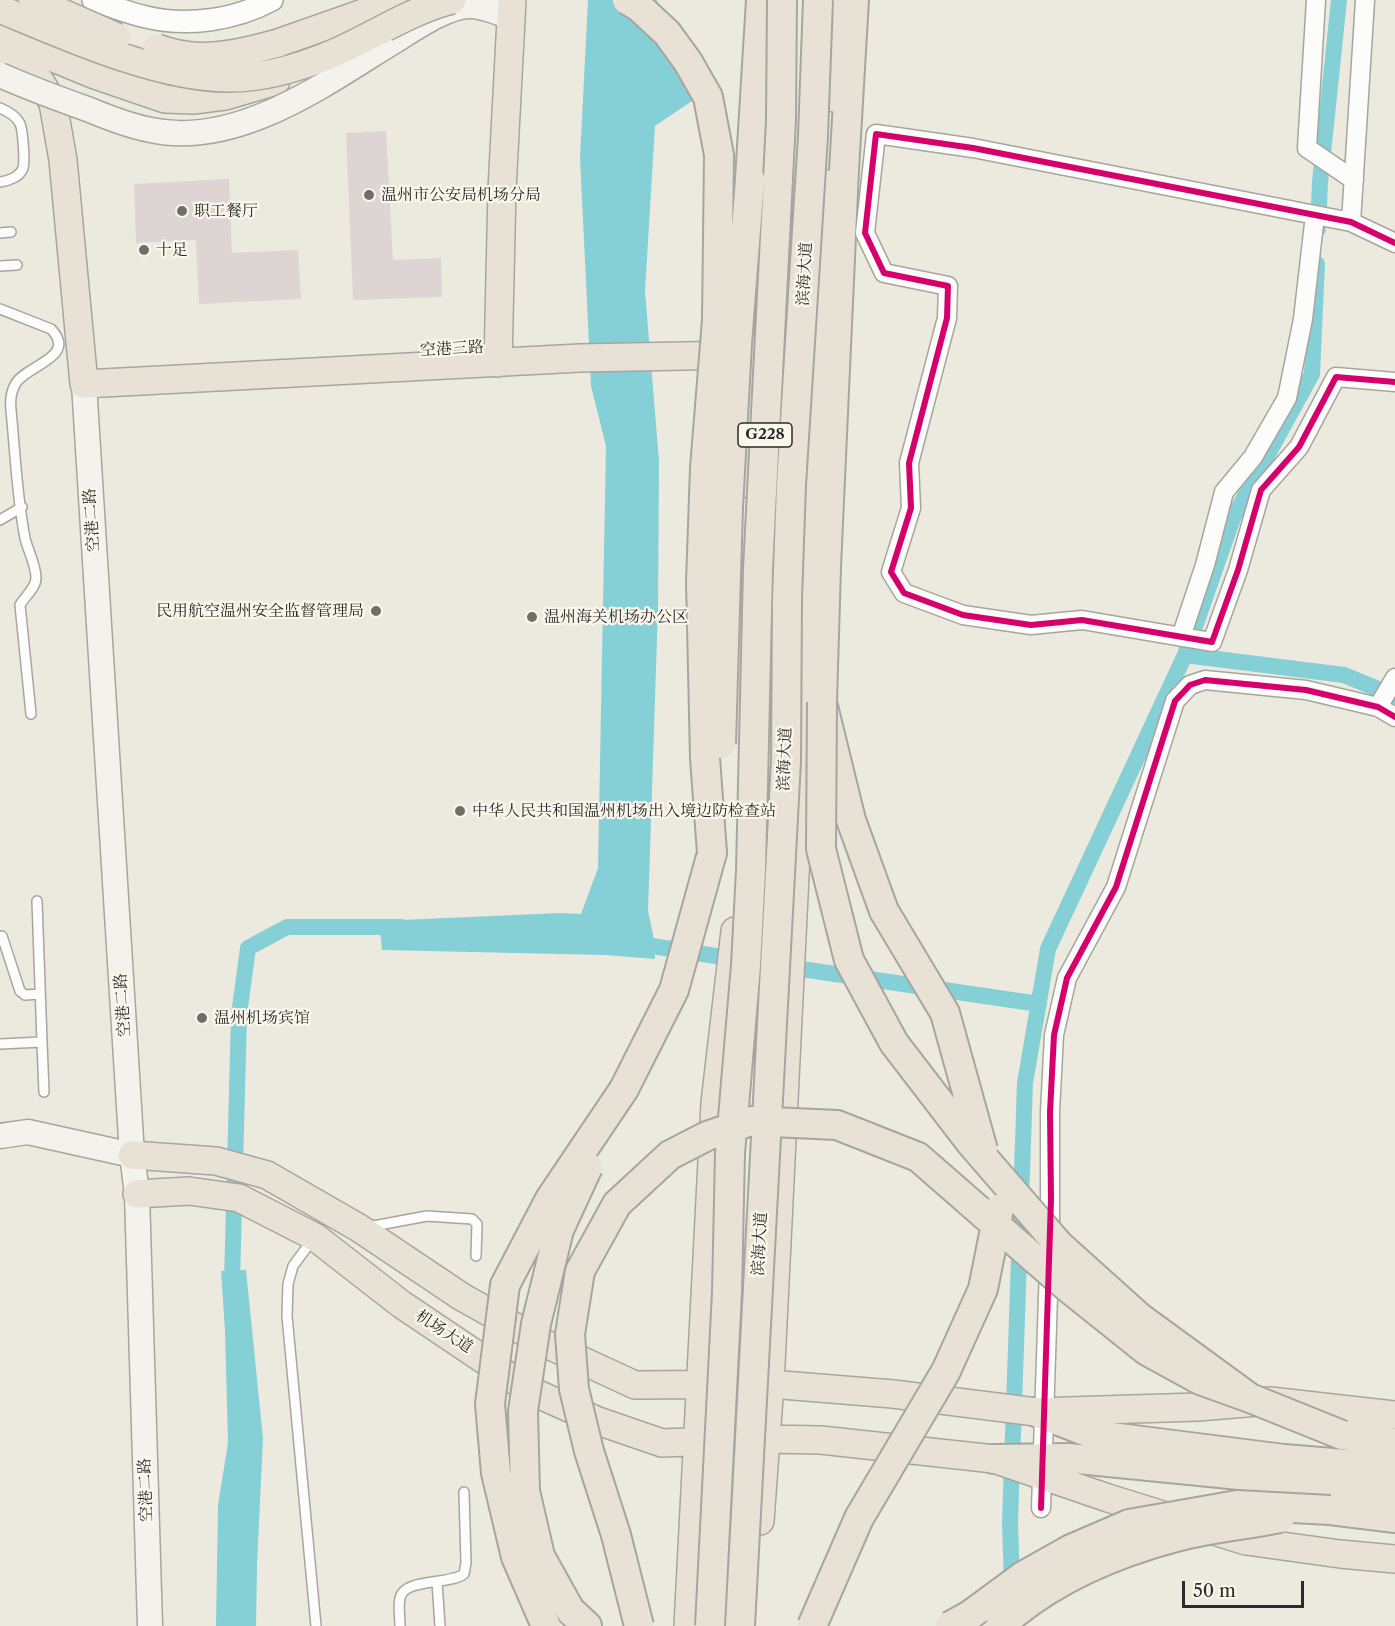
<!DOCTYPE html>
<html>
<head>
<meta charset="utf-8">
<style>
	body { margin:0 }
	#map { position:relative; width:1395px; height:1626px; overflow:hidden; background:#eceade; font-family:"Libre Caslon Text",serif }
	canvas { display:block }
	.scale { position:absolute; left:1182px; top:1581px; width:122px; height:27px; box-sizing:border-box; border:3px solid #2b2b2b; border-top:0; padding-left:8px; font-size:18px; line-height:21px; white-space:nowrap; color:#2b2b2b; -webkit-text-stroke:4px #fbf7ec; paint-order:stroke }
</style>
</head>
<body>
<div id="map">
<canvas width="1395" height="1626"></canvas>
<div class="scale">50 m</div>
</div>
<script>
const g = document.querySelector('canvas').getContext('2d');
g.lineJoin = 'round';
function fill(path, color) { g.fillStyle = color; g.fill(path, 'evenodd'); }
function stroke(path, color, width, dash) { g.strokeStyle = color; g.lineWidth = width; g.lineCap = dash ? 'butt' : 'round'; g.setLineDash(dash || []); g.stroke(path); }
function label(font, color, halo, rows, align = 'center') {
  g.font = font + ' "Libre Caslon Text","Noto Serif SC",serif'; g.lineWidth = 4.5; g.setLineDash([]); g.textBaseline = 'middle'; g.strokeStyle = halo; g.fillStyle = color; for (const [text, x, y, turn = 0] of rows) {
    g.save(); g.translate(x, y); g.rotate((+turn || 0) * Math.PI / 180); g.textAlign = isNaN(turn) ? turn : align; if (halo) g.strokeText(text, 0, 0); g.fillText(text, 0, 0); g.restore();
  }
}
const water = new Path2D(`
	M588,0H657L655,41L681,72L692,101L655,126L645,291L659,461L658,608L648,911L653,934L655,959L605,955L382,950L379,921L560,913L581,914L598,868L606,446L591,386L580,157Z
	M246,1270L263,1438L257,1565L256,1626H216L218,1505L228,1443L225,1331L221,1271Z`);
const canal = new Path2D(`
	M1318,229L1320,182L1339,0
	M1185,655L1344,675L1395,696
	M633,943L741,960
	M781,966L1039,1004
	M232,1281L239,1015L248,948L287,927H401
	M1012,1587L1010,1522L1025,1083L1048,949L1185,655L1233,518L1312,374L1317,264`);
const building = new Path2D(`
	M386,131L393,260L441,258L442,297L353,300L346,133Z
	M229,179L232,253L298,250L301,299L199,304L196,240L136,243L134,184Z`);
const service = new Path2D(`
	M0,108C7,111 15,115 19,122C23,127 25,161 23,168C20,177 8,181 0,182
	M0,233L11,232
	M0,266L17,265
	M0,309L51,329C78,357 27,365 16,383C11,391 10,401 11,410C15,451 17,498 25,538C28,551 36,565 36,578C36,588 25,596 20,605L31,714
	M0,520L22,507
	M37,901L42,1042
	M2,936L20,991L25,995L40,994
	M0,1044L42,1042L44,1092
	M368,1227L427,1216L472,1219L477,1224L476,1256
	M313,1239L293,1266L288,1284L287,1316L316,1626
	M437,1582L440,1626
	M400,1626C400,1617 398,1606 400,1598C404,1578 449,1585 464,1574L466,1563L464,1492`);
const minor = new Path2D(`
	M1316,0L1307,148L1354,180
	M1351,222L1365,0
	M1395,243L1351,222L973,148L876,134L865,233L884,273L948,286L947,318L909,463L911,508L891,572L904,593L963,615L1031,625L1082,620L1212,642L1238,570L1261,490L1299,447L1336,377L1395,382
	M1181,637L1205,565L1224,492L1253,457L1287,398L1303,319L1315,215
	M1378,707L1395,678
	M1050,1236V1112L1054,1035L1067,978L1116,887L1175,701L1190,685L1205,680L1306,690L1378,707L1395,717
	M1041,1508L1049,1267`);
const tertiary = new Path2D(`
	M93,0C111,6 128,13 146,17C187,27 235,20 272,0`);
const secondary = new Path2D(`
	M383,48C406,35 445,5 471,6C485,6 498,14 511,16
	M84,384L132,1155L137,1194L150,1626
	M0,1136L28,1132L132,1155`);
const primary = new Path2D(`
	M0,36L95,75L165,99L193,100L225,96L276,81
	M278,43L400,0
	M0,54L20,65L40,81L53,103L63,160L84,384L580,358L736,355
	M834,98L839,0
	M498,363L502,190L512,0
	M749,484L757,256
	M132,1155L216,1161L267,1175L359,1228L462,1297L544,1343L635,1385L770,1384L893,1394L1036,1412L1198,1407L1270,1401L1395,1415
	M137,1194L189,1191L239,1198L315,1237L401,1304L529,1390L598,1421L662,1443L765,1439L821,1440L994,1459L1108,1498L1246,1541L1340,1554L1395,1559
	M760,1521L770,1384L829,184
	M688,1626L715,1103L735,931`);
const trunk = new Path2D(`
	M854,0L844,170L826,567L822,702L851,820L884,911
	M750,179L761,0
	M624,1089L674,990L712,853
	M1036,1412L1095,1435L1284,1459L1395,1468
	M1342,1435L1395,1443
	M994,1459L1068,1458L1280,1479L1395,1492
	M1330,1510L1395,1518
	M570,1610L587,1626`);
const secondaryBridge = new Path2D(`
	M0,75C29,88 59,99 90,110C109,118 130,126 151,130C232,148 318,89 383,48`);
const primaryBridge = new Path2D(`
	M33,0L117,37
	M0,9C65,36 160,79 230,78C264,78 301,67 332,54C372,37 409,11 452,0
	M157,48C166,51 175,54 185,55C215,60 249,51 278,43`);
const trunkBridge = new Path2D(`
	M627,0L639,7L667,33L688,62L708,97L719,155L717,320L705,468L701,582L705,758L712,853
	M822,702L821,849L849,960L894,1043L970,1142L1059,1245L1139,1317L1250,1398L1342,1435
	M721,744L728,508L737,344L750,179
	M884,911L945,1013L983,1150
	M570,1610L540,1556L525,1491L523,1411L536,1324L559,1230L588,1167
	M546,1626L516,1557L496,1473L490,1404L505,1285L550,1199L624,1089
	M639,1626L616,1535L589,1451L574,1389L570,1334L580,1271L617,1204L670,1155L707,1136L751,1121L837,1125L918,1157L1067,1287L1147,1351L1200,1380L1250,1398
	M710,1626L727,1292L730,1153L746,965L751,870L758,569L781,120L782,0
	M740,1626L786,761L787,599L791,485L813,136L818,0
	M812,1626L859,1518L946,1371L983,1289L999,1209
	M950,1626L970,1615L1023,1576L1071,1549L1129,1524L1237,1505L1330,1510
	M1000,1626C1049,1581 1112,1554 1176,1537C1210,1528 1246,1525 1280,1518`);
const cycleway = new Path2D(`
	M1395,243L1351,222L973,148L876,134L865,233L884,273L948,286L947,318L909,463L911,508L891,572L904,593L963,615L1031,625L1082,620L1212,642L1238,570L1261,490L1299,447L1336,377L1395,382
	M1041,1508L1051,1199L1050,1112L1054,1035L1067,978L1116,887L1175,701L1190,685L1205,680L1306,690L1378,707L1395,717`);
const markers = [
	[369,195,6,"#6f6e6a"],
	[182,211,6,"#6f6e6a"],
	[144,250,6,"#6f6e6a"],
	[376,611,6,"#6f6e6a"],
	[532,617,6,"#6f6e6a"],
	[460,811,6,"#6f6e6a"],
	[202,1018,6,"#6f6e6a"]
];
const shields = [
	[765,435,54]
];
const shieldNames = [
	["G228",765,435]
];
const poiNames = [
	["温州市公安局机场分局",381,195],
	["职工餐厅",194,211],
	["十足",156,250],
	["民用航空温州安全监督管理局",364,611,"right"],
	["温州海关机场办公区",544,617],
	["中华人民共和国温州机场出入境边防检查站",472,811],
	["温州机场宾馆",214,1018]
];
const streetNames = [
	["滨海大道",805,274,-87],
	["空港三路",452,349,-3],
	["空港二路",92,520,-94],
	["滨海大道",785,759,-88],
	["空港二路",123,1005,-94],
	["滨海大道",760,1244,-87],
	["机场大道",444,1332,33],
	["空港二路",146,1490,-92]
];
fill(water, '#85cfd6');
stroke(canal, '#85cfd6', 16);
fill(building, '#ddd4d4');
stroke(service, '#a7a59f', 12);
stroke(minor, '#a7a59f', 21);
stroke(tertiary, '#a7a59f', 24);
stroke(secondary, '#a7a59f', 27);
stroke(primary, '#a7a59f', 30);
stroke(trunk, '#a7a59f', 32);
stroke(service, '#fcfcfa', 9);
stroke(minor, '#fcfcfa', 18);
stroke(tertiary, '#fcfcfa', 21);
stroke(secondary, '#f4f2ec', 24);
stroke(primary, '#e8e2d6', 27);
stroke(trunk, '#e8e2d6', 28);
stroke(secondaryBridge, '#a7a59f', 27, []);
stroke(primaryBridge, '#a7a59f', 30, []);
stroke(trunkBridge, '#a7a59f', 32, []);
stroke(secondaryBridge, '#f4f2ec', 24);
stroke(primaryBridge, '#e8e2d6', 27);
stroke(trunkBridge, '#e8e2d6', 28);
stroke(cycleway, '#d6006c', 6);
for (const [x, y, r, color] of markers) { const dot = new Path2D(); dot.arc(x, y, r, 0, 2 * Math.PI); g.fillStyle = color; g.fill(dot); stroke(dot, '#fbf7ec', 2); }
for (const [x, y, w] of shields) { const box = new Path2D(); box.roundRect(x - w / 2, y - 12, w, 24, 4.5); g.fillStyle = '#fbf7ec'; g.fill(box); stroke(box, '#2b2b2b', 1.5); }
label('bold 15px', '#2b2b2b', null, shieldNames);
label('16px', '#2b2b2b', '#fbf7ec', poiNames, 'left');
label('16px', '#2b2b2b', '#fbf7ec', streetNames);
</script>
</body>
</html>
